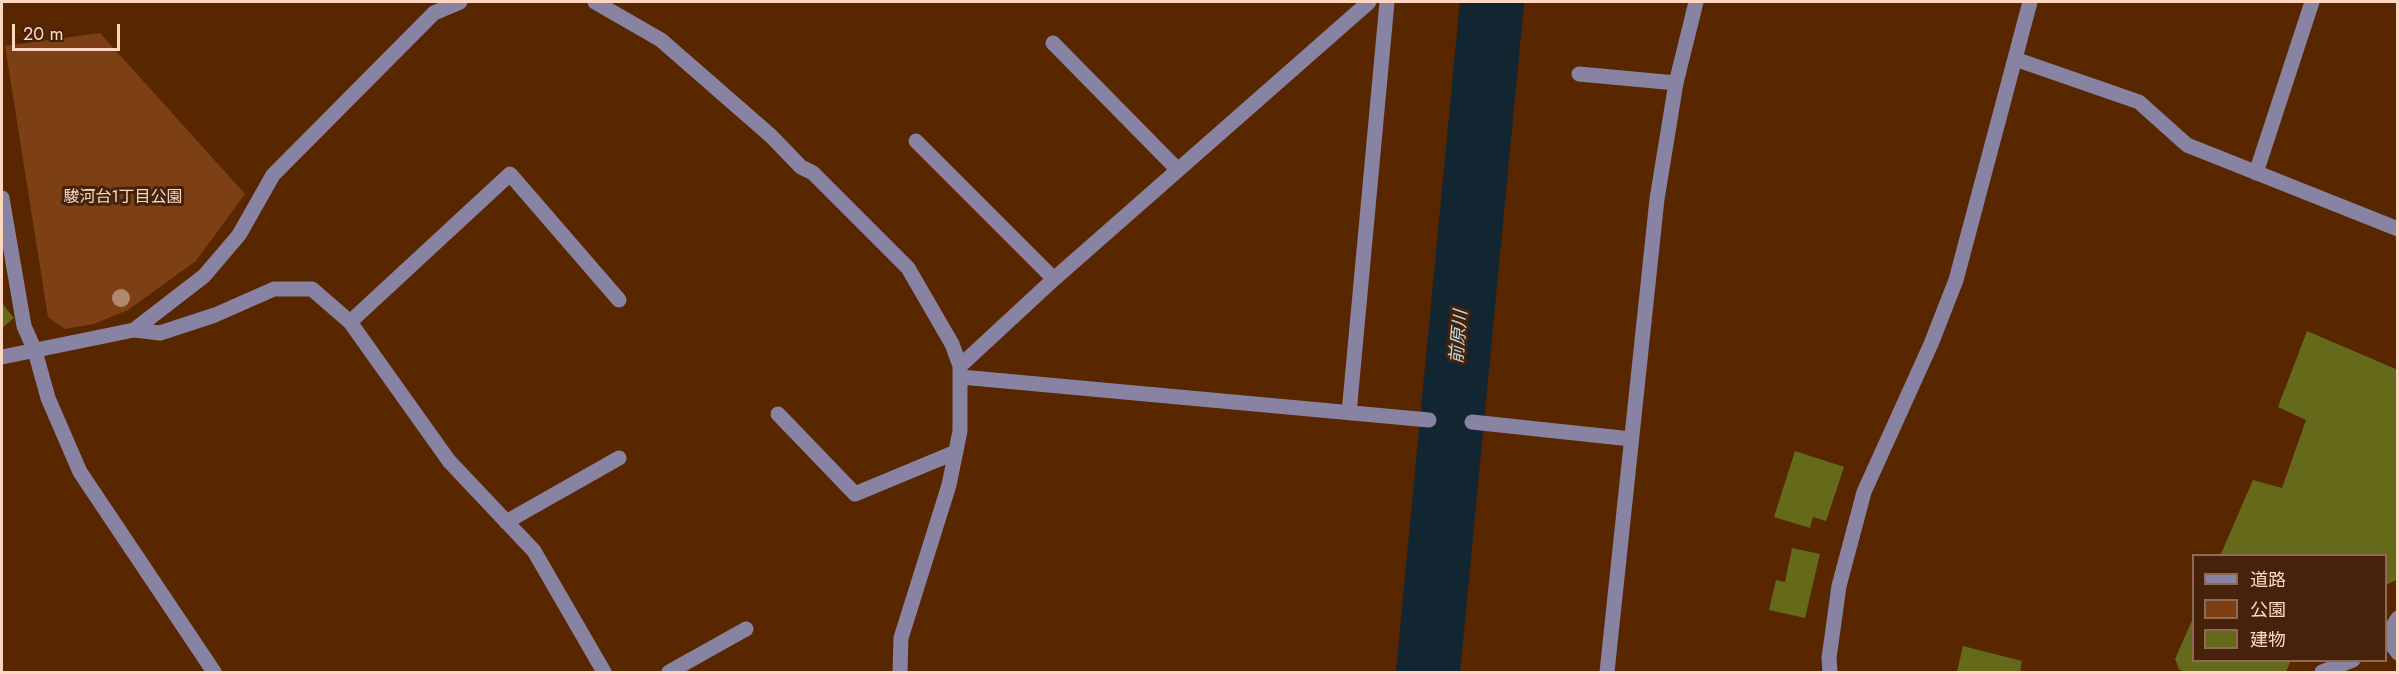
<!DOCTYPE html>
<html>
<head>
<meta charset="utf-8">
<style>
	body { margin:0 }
	#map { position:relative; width:2399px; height:674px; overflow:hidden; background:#582700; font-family:Jost,"Noto Sans JP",sans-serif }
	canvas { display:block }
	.frame { position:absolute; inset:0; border:3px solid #ffd7c0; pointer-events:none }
	.legend { position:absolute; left:2192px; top:554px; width:195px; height:108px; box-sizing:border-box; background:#452209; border:2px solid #8f6a52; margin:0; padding:8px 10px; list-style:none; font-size:18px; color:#ffd7c0 }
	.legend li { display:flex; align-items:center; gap:12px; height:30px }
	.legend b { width:30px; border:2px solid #8f6a52 }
	.scale { position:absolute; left:12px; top:24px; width:108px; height:27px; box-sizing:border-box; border:3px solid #ffd7c0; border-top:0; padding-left:8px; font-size:18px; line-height:21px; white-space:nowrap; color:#ffd7c0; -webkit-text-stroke:4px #452209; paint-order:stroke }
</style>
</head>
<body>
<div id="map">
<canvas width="2399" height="674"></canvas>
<div class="frame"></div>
<ul class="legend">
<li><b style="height:8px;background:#8882a3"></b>道路</li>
<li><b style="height:16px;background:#7c4014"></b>公園</li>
<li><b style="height:16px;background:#65691a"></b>建物</li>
</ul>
<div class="scale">20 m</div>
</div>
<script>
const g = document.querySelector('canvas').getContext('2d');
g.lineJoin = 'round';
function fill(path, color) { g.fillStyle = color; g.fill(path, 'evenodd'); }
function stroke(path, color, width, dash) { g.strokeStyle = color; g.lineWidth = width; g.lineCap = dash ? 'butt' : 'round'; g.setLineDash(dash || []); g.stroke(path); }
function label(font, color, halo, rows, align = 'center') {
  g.font = font + ' Jost,"Noto Sans JP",sans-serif'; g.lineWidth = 6; g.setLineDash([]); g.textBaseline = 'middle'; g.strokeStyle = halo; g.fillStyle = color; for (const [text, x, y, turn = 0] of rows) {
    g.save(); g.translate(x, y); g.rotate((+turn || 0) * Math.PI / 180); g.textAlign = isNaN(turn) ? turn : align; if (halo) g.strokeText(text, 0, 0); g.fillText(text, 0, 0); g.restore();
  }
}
const green = new Path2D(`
	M100,33L245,194L196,261L128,310L94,324L65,329L48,317L5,46Z`);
const river = new Path2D(`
	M1428,672L1492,2`);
const building = new Path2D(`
	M2,303L14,318L2,328Z
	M2307,331L2398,370V579L2386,585V556H2220L2253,480L2282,488L2306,420L2278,407Z
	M1795,451L1844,467L1826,521L1813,517L1810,528L1774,517Z
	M1792,548L1820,554L1805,618L1769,610L1776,580L1785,582Z
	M2194,616V660H2291L2286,672H2183L2179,669L2175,659Z
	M1963,646L2022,661L2020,672H1957Z`);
const minor = new Path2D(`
	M595,2L661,40L771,136L801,167L813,173L908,268L952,344L960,366V431L949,485L901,638L900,672
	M1053,43L1178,170
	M2015,59L2139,102L2187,145L2398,229
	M1579,74L1676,83
	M916,141L1054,279
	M2256,173L2312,2
	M2,198L24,326L35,351L48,398L80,472L214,672
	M350,322L510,174L619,300
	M134,330L160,333L215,315L274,289H312L350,322L449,461L534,551L604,672
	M2,357L134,330L204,276L239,235L273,175L434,13L460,2
	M960,366L1054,279L1369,2
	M961,377L1429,420
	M1349,413L1387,2
	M778,414L855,494L956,452
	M1472,422L1631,439
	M506,522L619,458
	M2398,618L2390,631L2392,645L2398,653
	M669,672L746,629
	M1607,672L1657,199L1676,83L1696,2
	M1830,672L1829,658L1839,586L1864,492L1931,344L1956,280L2030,2
	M2322,672L2353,660`);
const trees = [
	[121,298]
];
const parkNames = [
	["駿河台1丁目公園",123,198]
];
const waterNames = [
	["前原川",1460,337,-85]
];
fill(green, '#7c4014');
stroke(river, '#122631', 64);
fill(building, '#65691a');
stroke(minor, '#8882a3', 15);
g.fillStyle = '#af896e';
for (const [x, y] of trees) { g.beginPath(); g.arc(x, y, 9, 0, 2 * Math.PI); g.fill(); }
label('16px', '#f6d9c8', '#452209', parkNames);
label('italic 18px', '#bcdaeb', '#452209', waterNames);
</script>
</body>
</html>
